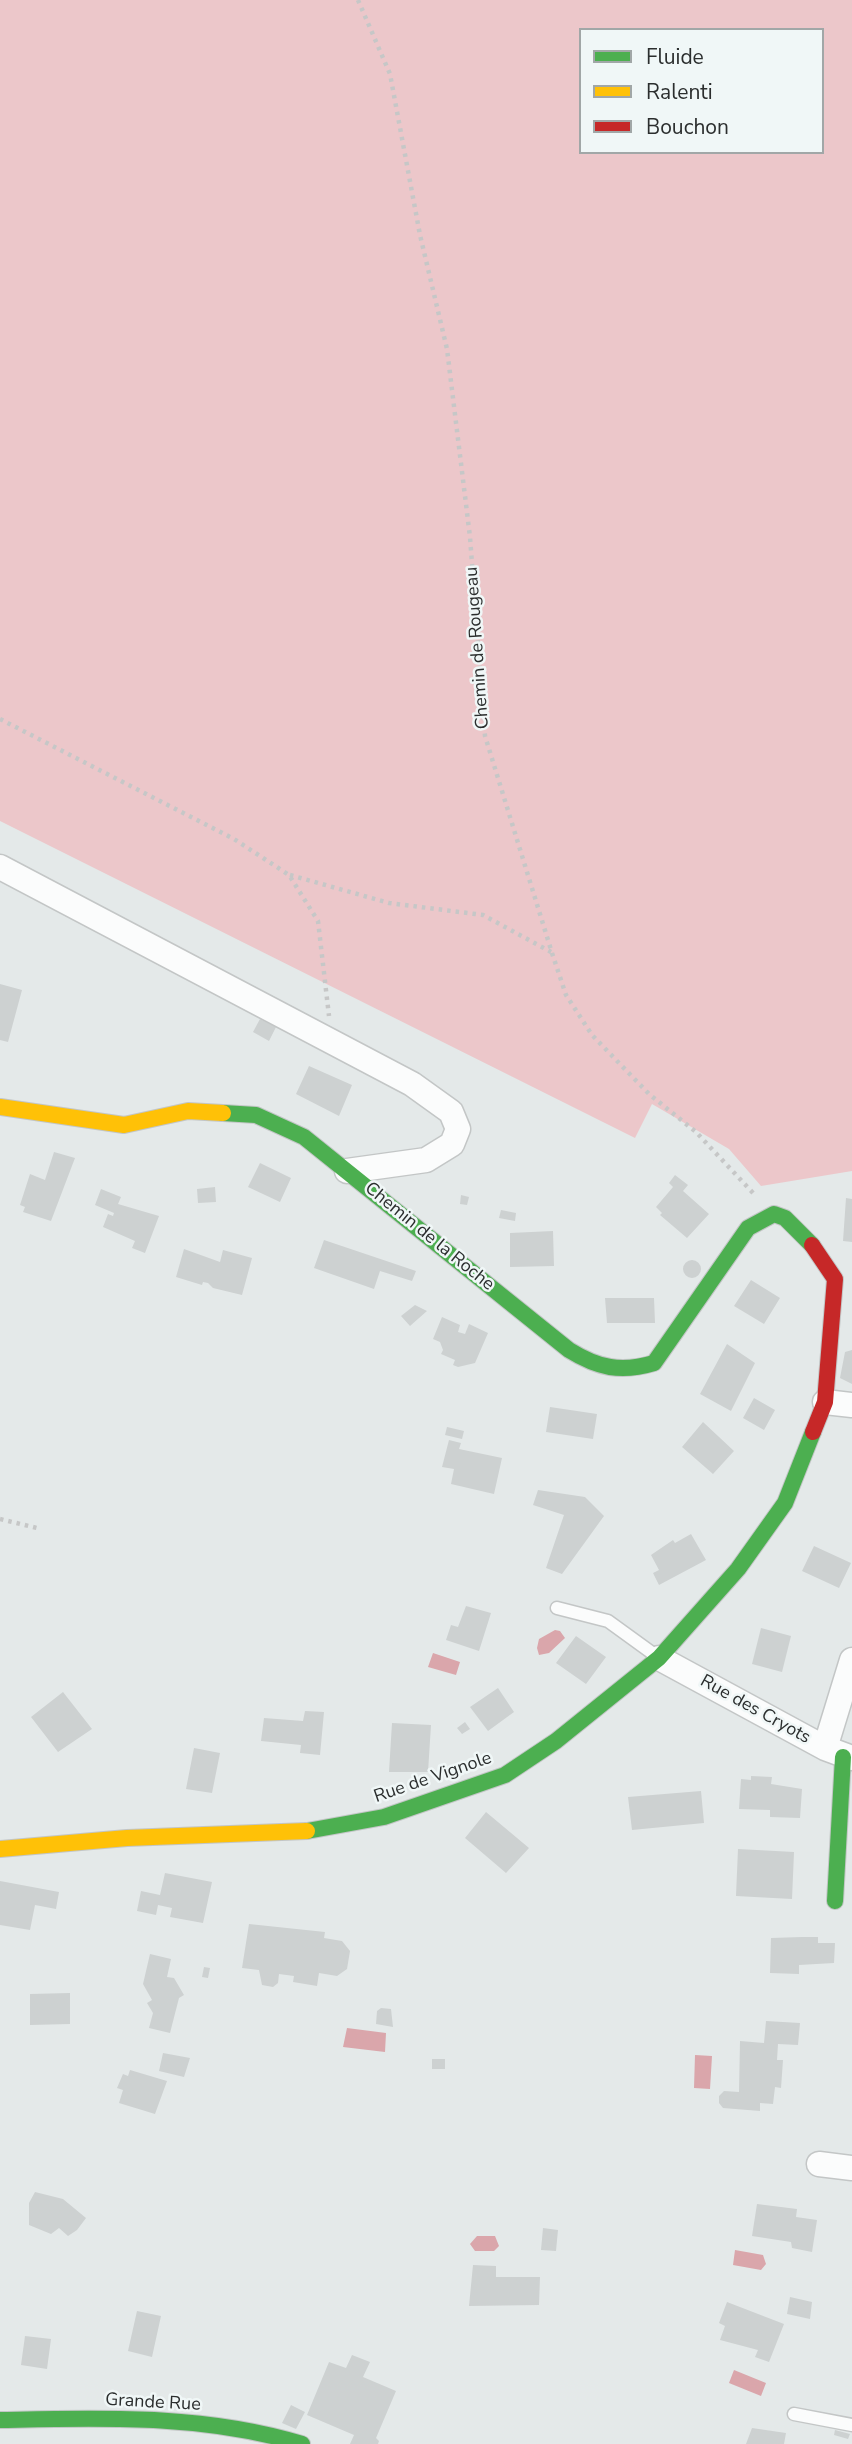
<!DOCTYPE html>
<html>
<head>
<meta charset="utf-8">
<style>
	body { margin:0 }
	#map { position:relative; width:852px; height:2444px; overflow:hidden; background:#e4e9e9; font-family:"Nunito Sans",sans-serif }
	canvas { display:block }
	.legend { position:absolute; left:579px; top:28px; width:245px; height:126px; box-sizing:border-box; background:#f0f7f7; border:2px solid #a1a7a7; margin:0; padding:9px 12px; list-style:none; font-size:21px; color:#2b2e2e }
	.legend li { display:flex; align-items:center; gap:14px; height:35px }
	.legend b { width:35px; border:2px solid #a1a7a7 }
</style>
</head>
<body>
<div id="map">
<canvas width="852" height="2444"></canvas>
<ul class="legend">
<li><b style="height:9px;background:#4caf50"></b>Fluide</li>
<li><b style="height:9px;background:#ffc107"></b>Ralenti</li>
<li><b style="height:9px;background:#c62828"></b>Bouchon</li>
</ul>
</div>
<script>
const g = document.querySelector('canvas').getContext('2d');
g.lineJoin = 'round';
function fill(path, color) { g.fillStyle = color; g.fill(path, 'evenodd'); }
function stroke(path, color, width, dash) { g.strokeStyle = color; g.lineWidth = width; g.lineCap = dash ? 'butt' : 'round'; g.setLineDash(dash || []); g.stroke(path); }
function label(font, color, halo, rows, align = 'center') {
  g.font = font + ' "Nunito Sans",sans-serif'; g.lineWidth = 5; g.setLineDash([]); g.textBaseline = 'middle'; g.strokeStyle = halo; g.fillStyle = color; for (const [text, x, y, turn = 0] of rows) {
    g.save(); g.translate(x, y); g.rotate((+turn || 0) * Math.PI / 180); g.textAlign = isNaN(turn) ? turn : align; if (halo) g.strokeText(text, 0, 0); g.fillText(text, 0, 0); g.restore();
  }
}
const green = new Path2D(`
	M0,0H852V1171L761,1186L729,1149L652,1104L635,1138L0,821ZM581,30H822V152H581Z`);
const water = new Path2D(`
	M555,1630L560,1631L565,1638L549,1653L539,1655L537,1648L539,1639Z
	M433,1653L460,1662L456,1675L428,1667Z
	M347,2028L386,2033L385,2052L343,2047Z
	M695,2055L712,2056L710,2089L694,2088Z
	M477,2236H495L499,2246L494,2251H475L470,2244Z
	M735,2250L763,2255L766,2264L761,2270L733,2265Z
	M734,2370L766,2383L761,2396L729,2383Z`);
const building = new Path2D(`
	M0,984L22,990L8,1042L0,1040Z
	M260,1019L276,1027L269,1041L253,1032Z
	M309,1066L352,1085L339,1116L296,1094Z
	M54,1152L75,1158L51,1221L23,1212L25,1207L20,1205L30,1174L45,1180Z
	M260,1163L291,1178L280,1202L248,1187Z
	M675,1175L688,1185L683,1191L709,1214L687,1238L660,1215L662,1213L656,1207L673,1187L669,1183Z
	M215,1187L216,1202L198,1203L197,1189Z
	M101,1189L121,1197L118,1204L159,1216L145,1253L132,1248L135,1241L103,1227L108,1214L113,1216L114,1213L95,1205Z
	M461,1195L469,1197L467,1205L460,1204Z
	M846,1198L852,1199V1242L843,1241Z
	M501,1210L516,1213L515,1221L499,1218Z
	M553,1231L554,1266L510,1267V1233Z
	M324,1240L416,1271L412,1281L380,1271L374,1289L314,1268Z
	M184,1249L220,1262L223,1250L252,1258L242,1295L213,1288L208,1283L203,1282L202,1285L176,1277Z
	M683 1269a9 9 0 1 1 18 0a9 9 0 1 1-18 0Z
	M751,1280L780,1298L764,1324L734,1306Z
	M605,1298H654L655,1323H607Z
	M415,1305L427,1311L410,1326L401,1316Z
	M442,1317L460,1325L458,1332L465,1334L469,1324L488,1333L475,1363L458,1367L453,1365L455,1360L441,1354L443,1350L440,1342L433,1339Z
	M727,1344L755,1363L731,1411L700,1394Z
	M852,1350V1384L840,1378L845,1352Z
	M754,1398L775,1410L764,1430L743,1418Z
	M550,1407L597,1414L593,1439L546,1432Z
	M703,1422L734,1451L713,1474L682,1447Z
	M447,1427L464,1431L462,1439L445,1435Z
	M449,1440L461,1443L459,1449L502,1458L494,1494L451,1484L454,1469L442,1467Z
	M538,1490L585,1497L604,1516L562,1574L546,1568L564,1515L533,1505Z
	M691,1534L706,1560L659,1585L653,1573L659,1570L651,1555L673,1540L675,1543Z
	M814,1546L851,1563L839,1588L802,1571Z
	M466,1606L491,1613L479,1651L446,1640L451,1625L458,1627Z
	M761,1628L791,1636L782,1672L752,1664Z
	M576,1636L606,1657L586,1684L556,1663Z
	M498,1688L514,1712L488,1731L470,1707Z
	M63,1692L92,1729L58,1752L31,1717Z
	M305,1711L324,1712L320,1755L300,1753L301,1745L261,1741L264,1718L303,1721Z
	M465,1722L470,1729L462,1734L457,1728Z
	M392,1723L431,1725L428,1772H389Z
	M194,1748L220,1753L212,1793L186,1789Z
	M751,1776L772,1777L771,1784L802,1789L800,1818L770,1817V1810L739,1809L741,1779L751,1780Z
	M701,1791L704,1823L632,1830L628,1797Z
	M486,1812L529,1848L506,1873L465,1838Z
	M738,1849L794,1852L792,1899L736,1896Z
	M165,1873L212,1882L203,1923L170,1917L172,1908L158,1905L156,1915L137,1911L141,1891L160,1895Z
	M0,1881L59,1892L56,1909L35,1905L30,1930L0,1925Z
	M249,1924L325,1932L324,1938L342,1941L350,1951L347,1969L337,1976L319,1973L317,1986L293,1982L294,1976L279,1974L278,1983L273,1987L262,1985L259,1970L242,1968Z
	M802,1937H818V1943H835L834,1963L799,1965V1974L770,1973L771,1938Z
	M150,1954L171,1959L167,1977L174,1978L184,1995L179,1998L170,2033L149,2028L153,2013L147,2003L152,2000L143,1984Z
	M204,1967L210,1968L208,1978L202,1977Z
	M70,1993V2024L30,2025V1994Z
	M381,2008L391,2009L393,2027L376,2024L377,2011Z
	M766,2021L800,2023L798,2045L778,2044L777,2060H783L781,2088L775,2087L773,2104L760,2103V2111L723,2108L719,2103V2096L724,2091L739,2092L740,2041L764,2043Z
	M163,2053L190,2058L184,2077L159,2071Z
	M432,2059H445V2069H432Z
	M130,2070L167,2081L155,2114L119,2103L123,2090L117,2088L123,2074L128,2076Z
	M35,2192L63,2199L86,2218L77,2230L68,2236L59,2228L51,2234L29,2225V2203Z
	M757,2204L797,2209L796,2217L817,2220L812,2252L792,2248L791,2242L752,2236Z
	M543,2228L558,2230L556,2251L541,2250Z
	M473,2265L496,2266V2277H540L539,2305L469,2306Z
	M790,2297L812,2302L810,2319L787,2314Z
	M727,2302L784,2324L769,2362L755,2357L758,2350L720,2340L725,2326L719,2323Z
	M137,2311L161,2316L152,2357L128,2351Z
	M25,2336L51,2339L47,2369L21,2365Z
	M352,2355L370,2362L363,2377L396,2391L376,2438L379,2441L378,2444H350L354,2435L307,2415L329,2362L346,2368Z
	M291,2405L305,2412L296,2429L282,2423Z
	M752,2428L786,2433L784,2444H746Z
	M835,2430L850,2434L848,2439L834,2435Z`);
const path = new Path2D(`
	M358,0L390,74L420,235L447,349L470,537L485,736L552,953L566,995L592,1035L649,1094L696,1132L754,1194
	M0,719L234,839L289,875L318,921L329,1016
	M290,875L389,903L483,915L551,952
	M0,1519L41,1529`);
const lane = new Path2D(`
	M557,1608L608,1621L659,1658
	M794,2414L852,2425`);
const street = new Path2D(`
	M0,867L412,1084L451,1112L458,1129L452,1144L426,1160L347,1171
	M825,1402L852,1405
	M659,1658L825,1748L852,1758
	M825,1748L852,1660
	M819,2164L852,2168`);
const fast = new Path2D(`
	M223,1113L256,1115L304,1137L569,1350C598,1368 621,1373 654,1363L748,1228L774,1214L785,1218L812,1245
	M307,1831L384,1817L505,1775L556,1741L659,1658L738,1569L785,1503L813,1432
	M835,1901L843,1757
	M0,2420C103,2418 203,2414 302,2444`);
const slow = new Path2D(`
	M0,1107L124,1125L188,1111L223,1113
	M0,1849L127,1838L307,1831`);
const jam = new Path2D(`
	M812,1245L835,1279L825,1402L813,1432`);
const streetNames = [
	["Chemin de Rougeau",478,648,-94],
	["Chemin de la Roche",429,1237,39],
	["Rue des Cryots",755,1710,29],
	["Rue de Vignole",433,1778,-19],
	["Grande Rue",153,2403,3]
];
fill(green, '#ecc7ca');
fill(water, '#daa6ab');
fill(building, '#cdd1d1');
stroke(lane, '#c3c6c6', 15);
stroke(street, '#c3c6c6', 27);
stroke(fast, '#c3c6c6', 18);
stroke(slow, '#c3c6c6', 18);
stroke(jam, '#c3c6c6', 18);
stroke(path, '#c6c7c7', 4.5, [3.5, 5]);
stroke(lane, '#fbfcfc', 12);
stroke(street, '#fbfcfc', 24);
stroke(fast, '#4caf50', 16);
stroke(slow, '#ffc107', 16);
stroke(jam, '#c62828', 16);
label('18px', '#2b2e2e', '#f0f7f7', streetNames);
</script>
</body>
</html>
